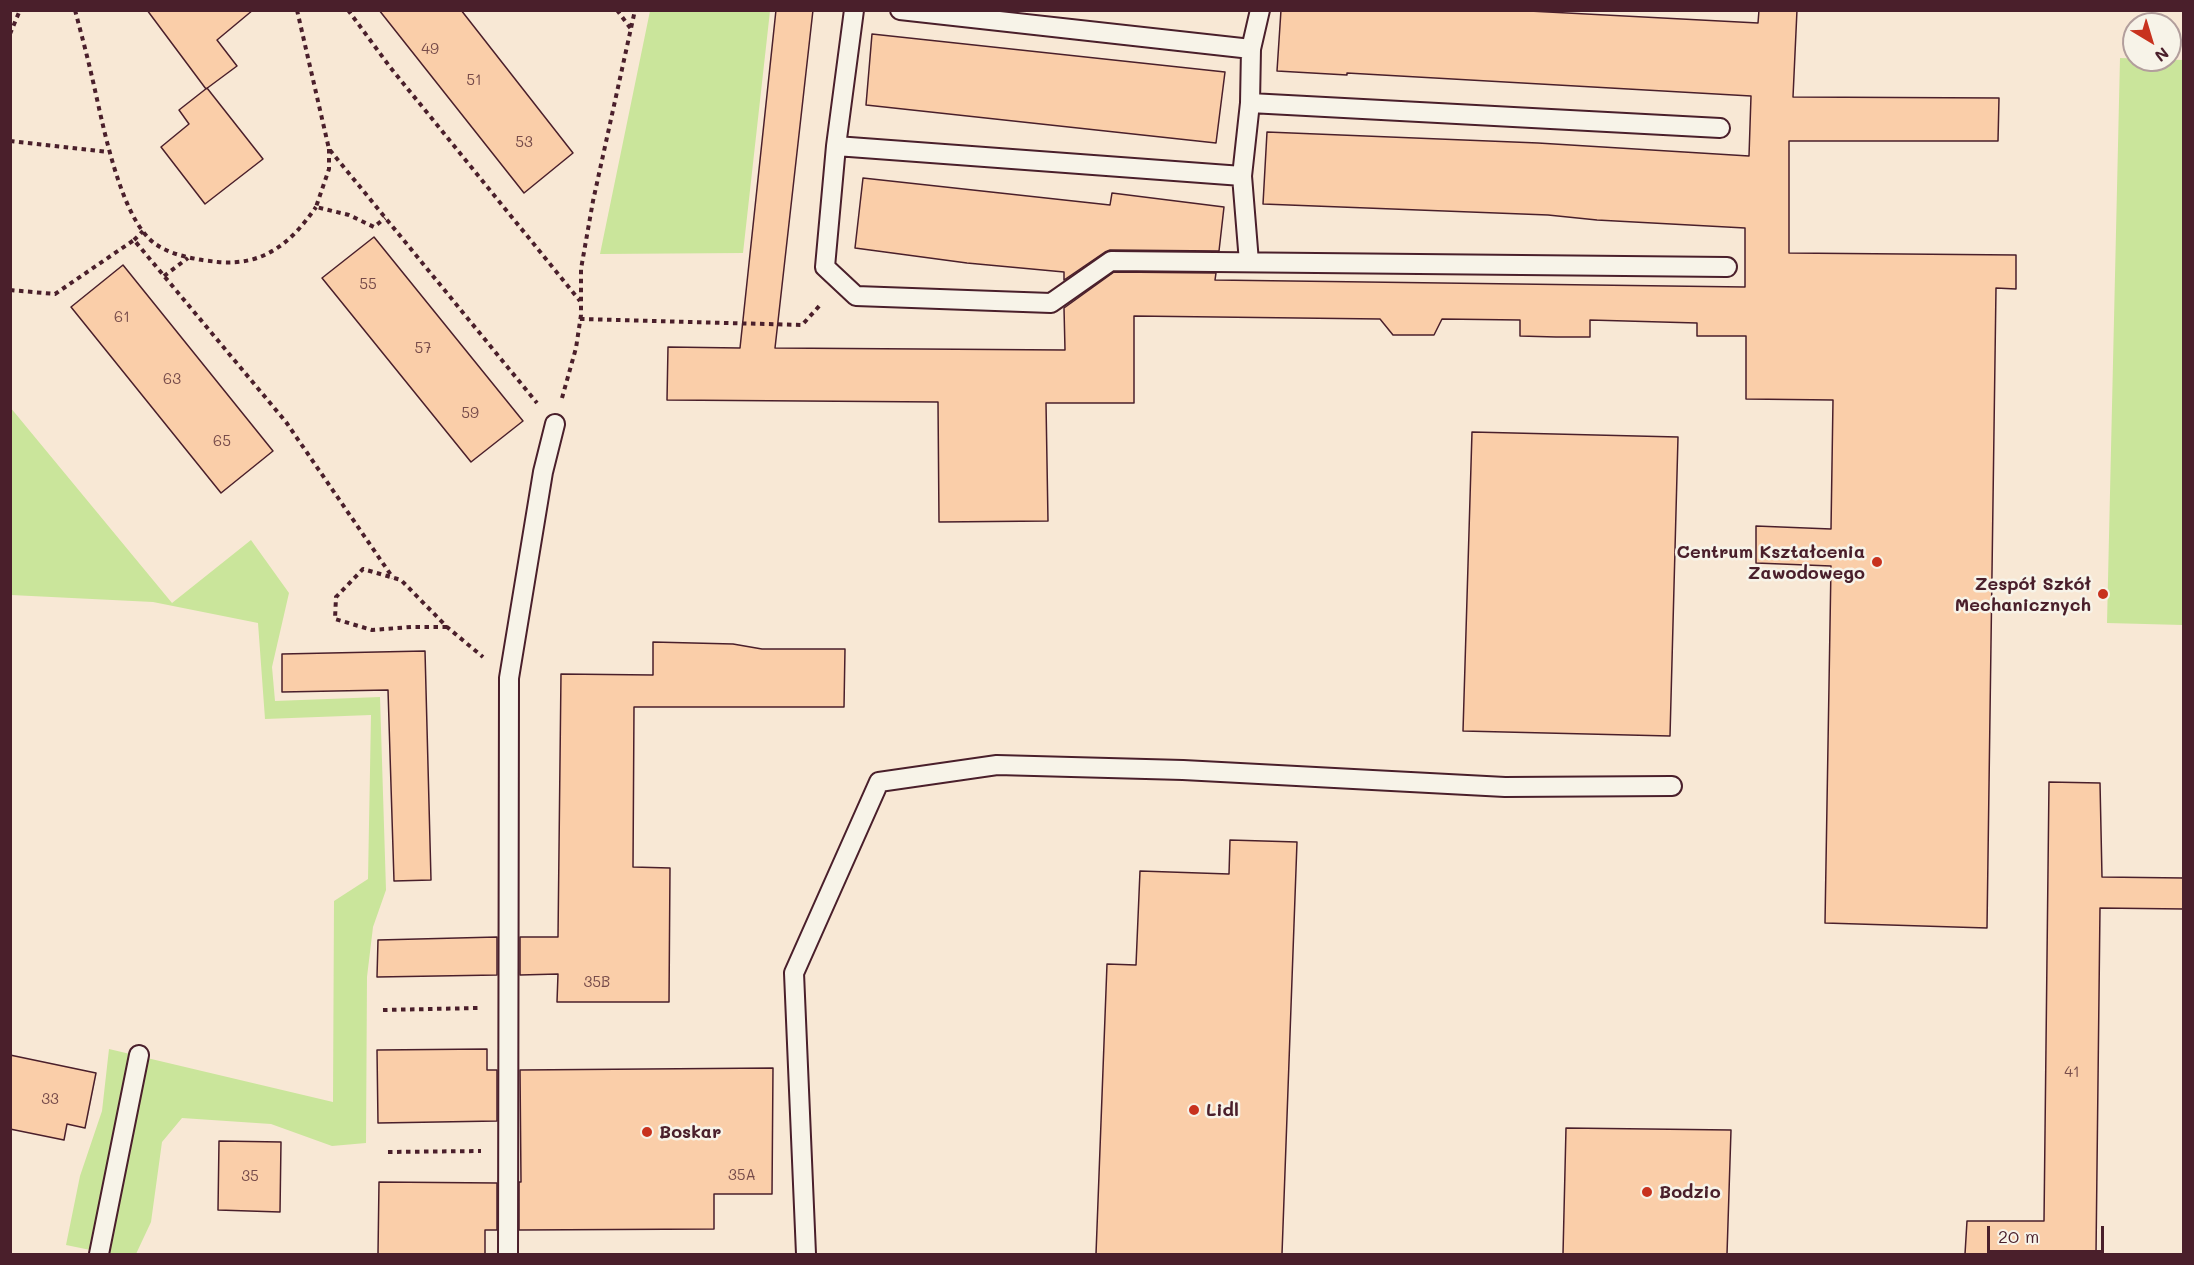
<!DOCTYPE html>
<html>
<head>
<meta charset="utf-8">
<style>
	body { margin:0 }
	#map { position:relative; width:2194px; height:1265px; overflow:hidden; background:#f8e8d5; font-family:Mali,sans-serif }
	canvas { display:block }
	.frame { position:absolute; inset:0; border:12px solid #4a1f2b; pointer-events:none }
	.north { position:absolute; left:2122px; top:12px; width:60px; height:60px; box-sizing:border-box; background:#f7f3e8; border:2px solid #b29e9c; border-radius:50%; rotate:142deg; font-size:16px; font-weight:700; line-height:24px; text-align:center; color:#4a1f2b }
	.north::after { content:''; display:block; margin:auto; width:21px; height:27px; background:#c8321e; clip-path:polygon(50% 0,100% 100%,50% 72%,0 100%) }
	.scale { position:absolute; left:1987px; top:1226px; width:117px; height:27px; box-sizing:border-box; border:3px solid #4a1f2b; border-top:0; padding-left:8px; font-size:18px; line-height:21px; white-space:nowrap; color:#4a1f2b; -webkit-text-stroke:4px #f7f3e8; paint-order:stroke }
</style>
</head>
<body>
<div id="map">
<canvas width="2194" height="1265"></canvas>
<div class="frame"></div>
<div class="north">N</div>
<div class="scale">20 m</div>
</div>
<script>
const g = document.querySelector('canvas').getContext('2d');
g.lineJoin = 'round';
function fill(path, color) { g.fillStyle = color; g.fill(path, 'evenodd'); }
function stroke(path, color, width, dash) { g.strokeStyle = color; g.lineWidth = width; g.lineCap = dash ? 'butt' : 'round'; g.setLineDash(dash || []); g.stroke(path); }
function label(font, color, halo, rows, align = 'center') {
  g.font = font + ' Mali,sans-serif'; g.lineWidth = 5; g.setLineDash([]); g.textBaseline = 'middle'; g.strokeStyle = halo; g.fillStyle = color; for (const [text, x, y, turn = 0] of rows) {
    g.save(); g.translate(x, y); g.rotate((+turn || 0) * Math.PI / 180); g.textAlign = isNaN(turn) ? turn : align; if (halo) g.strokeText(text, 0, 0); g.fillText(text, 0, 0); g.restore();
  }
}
const green = new Path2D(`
	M650,11H770L743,253L600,254Z
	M2120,58L2183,60V625L2107,623Z
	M10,407L172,603L251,540L289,593L272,667L275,701L380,697L386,890L373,927L367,977L366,1143L332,1146L271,1124L182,1118L162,1142L151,1222L136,1254H110L66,1245L80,1176L102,1111L109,1049L333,1102L334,901L368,879L371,715L265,719L258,623L153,602L11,595Z`);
const building = new Path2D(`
	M147,10H253L217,40L237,66L206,89Z
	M379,10H461L573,153L524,193Z
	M776,10H813L775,348L1065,350L1064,308L1114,272L1216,273L1215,280L1745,287V228L1597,220L1548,215L1263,204L1267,132L1538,143L1749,156L1751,96L1347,73V75L1277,71L1281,10H1510L1758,23L1759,10H1797L1793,97L1999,98L1998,141H1789V253L2016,255V289L1996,288L1987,928L1825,923L1831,566L1756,563V526L1831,529L1833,400L1746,399V336H1697V323L1590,320V337H1556L1520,336V320L1442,319L1434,335H1393L1380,319L1134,316V403H1046L1048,521L939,522L938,402L667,400L668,347L740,348Z
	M872,34L1225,72L1216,143L866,105Z
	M207,88L263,159L205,204L161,147L189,124L179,110Z
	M863,178L1110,205L1112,193L1224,207L1219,251L1110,250L1105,252L1064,280V272L967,263L855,248Z
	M374,237L523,421L471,462L322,278Z
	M123,265L273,451L221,493L71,307Z
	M1472,432L1678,437L1670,736L1463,731Z
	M653,642L733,644L762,649H845L844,707H634L633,867L670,868L669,1002H557L558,974L520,975V937H558L561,674L653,675Z
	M425,651L431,880L394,881L388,690L282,692V654Z
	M2049,782L2100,783L2102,877L2184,878V909L2100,908L2096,1254H1965L1967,1221H2044Z
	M1230,840L1297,842L1282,1254H1096L1107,964L1136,965L1140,871L1229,874Z
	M497,937V975L377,977L378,940Z
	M487,1049V1070H497V1121L378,1123L377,1050Z
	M10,1055L96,1073L85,1128L67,1124L64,1140L10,1129Z
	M773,1068L772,1194H714V1229L519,1230V1182H521L520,1070Z
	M1566,1128L1731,1130L1727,1254H1563Z
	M219,1141L281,1142L280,1212L218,1210Z
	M379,1182L497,1183V1230H485V1254H378Z`);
const path = new Path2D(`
	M75,10C81,33 87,55 92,77C102,119 120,222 157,245C173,256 199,260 218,262C264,266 291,243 316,207
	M297,10L329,149L537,403
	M348,10L390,67L580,301
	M617,10L631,29
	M10,34L20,10
	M10,141L109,152
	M329,149V169L316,207L349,215L374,227L385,218
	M134,240L143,231
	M164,276L188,258
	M10,290L55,294L134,240L286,422L393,578
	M580,319L802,325L822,303
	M562,398L576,348L581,315V269L593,201L635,10
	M447,627H411L372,630L335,619L336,597L363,569L401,580L447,627L483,657
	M383,1010L478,1008
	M388,1152L481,1151`);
const service = new Path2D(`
	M854,10L836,146L825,267L856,296L1051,303L1111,261L1727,267
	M900,10L1251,49
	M1250,103L1720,128
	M836,146L1242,176
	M1249,262L1242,176L1250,103L1251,49L1260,10
	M99,1254L139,1055
	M508,1254L509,678L543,472L555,424
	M806,1254L794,973L879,782L997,765L1183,770L1505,787L1672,786`);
const markers = [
	[1877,562,6,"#c8321e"],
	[2103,594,6,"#c8321e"],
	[1194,1110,6,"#c8321e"],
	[647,1132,6,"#c8321e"],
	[1647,1192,6,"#c8321e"]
];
const numberNames = [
	["49",430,49],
	["51",474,80],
	["53",524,142],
	["55",368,284],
	["61",122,317],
	["57",423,348],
	["63",172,379],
	["59",470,413],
	["65",222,441],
	["35B",597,982],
	["41",2072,1072],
	["33",50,1099],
	["35A",742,1175],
	["35",250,1176]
];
const poiNames = [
	["Centrum Kształcenia",1865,552,"right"],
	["Zawodowego",1865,573,"right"],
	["Zespół Szkół",2091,584,"right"],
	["Mechanicznych",2091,605,"right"],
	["Lidl",1206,1110],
	["Boskar",659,1132],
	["Bodzio",1659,1192]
];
fill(green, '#cae59b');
fill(building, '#facea9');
stroke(building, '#4a1f2b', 1.5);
stroke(service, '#4a1f2b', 22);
stroke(path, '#4a1f2b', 4, [4.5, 4.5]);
stroke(service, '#f7f3e8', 18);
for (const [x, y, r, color] of markers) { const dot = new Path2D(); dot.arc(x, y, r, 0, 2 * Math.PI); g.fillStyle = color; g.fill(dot); stroke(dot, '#f7f3e8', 2); }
label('15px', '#764b4a', null, numberNames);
label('bold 18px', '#4a1f2b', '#f7f3e8', poiNames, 'left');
</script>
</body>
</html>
